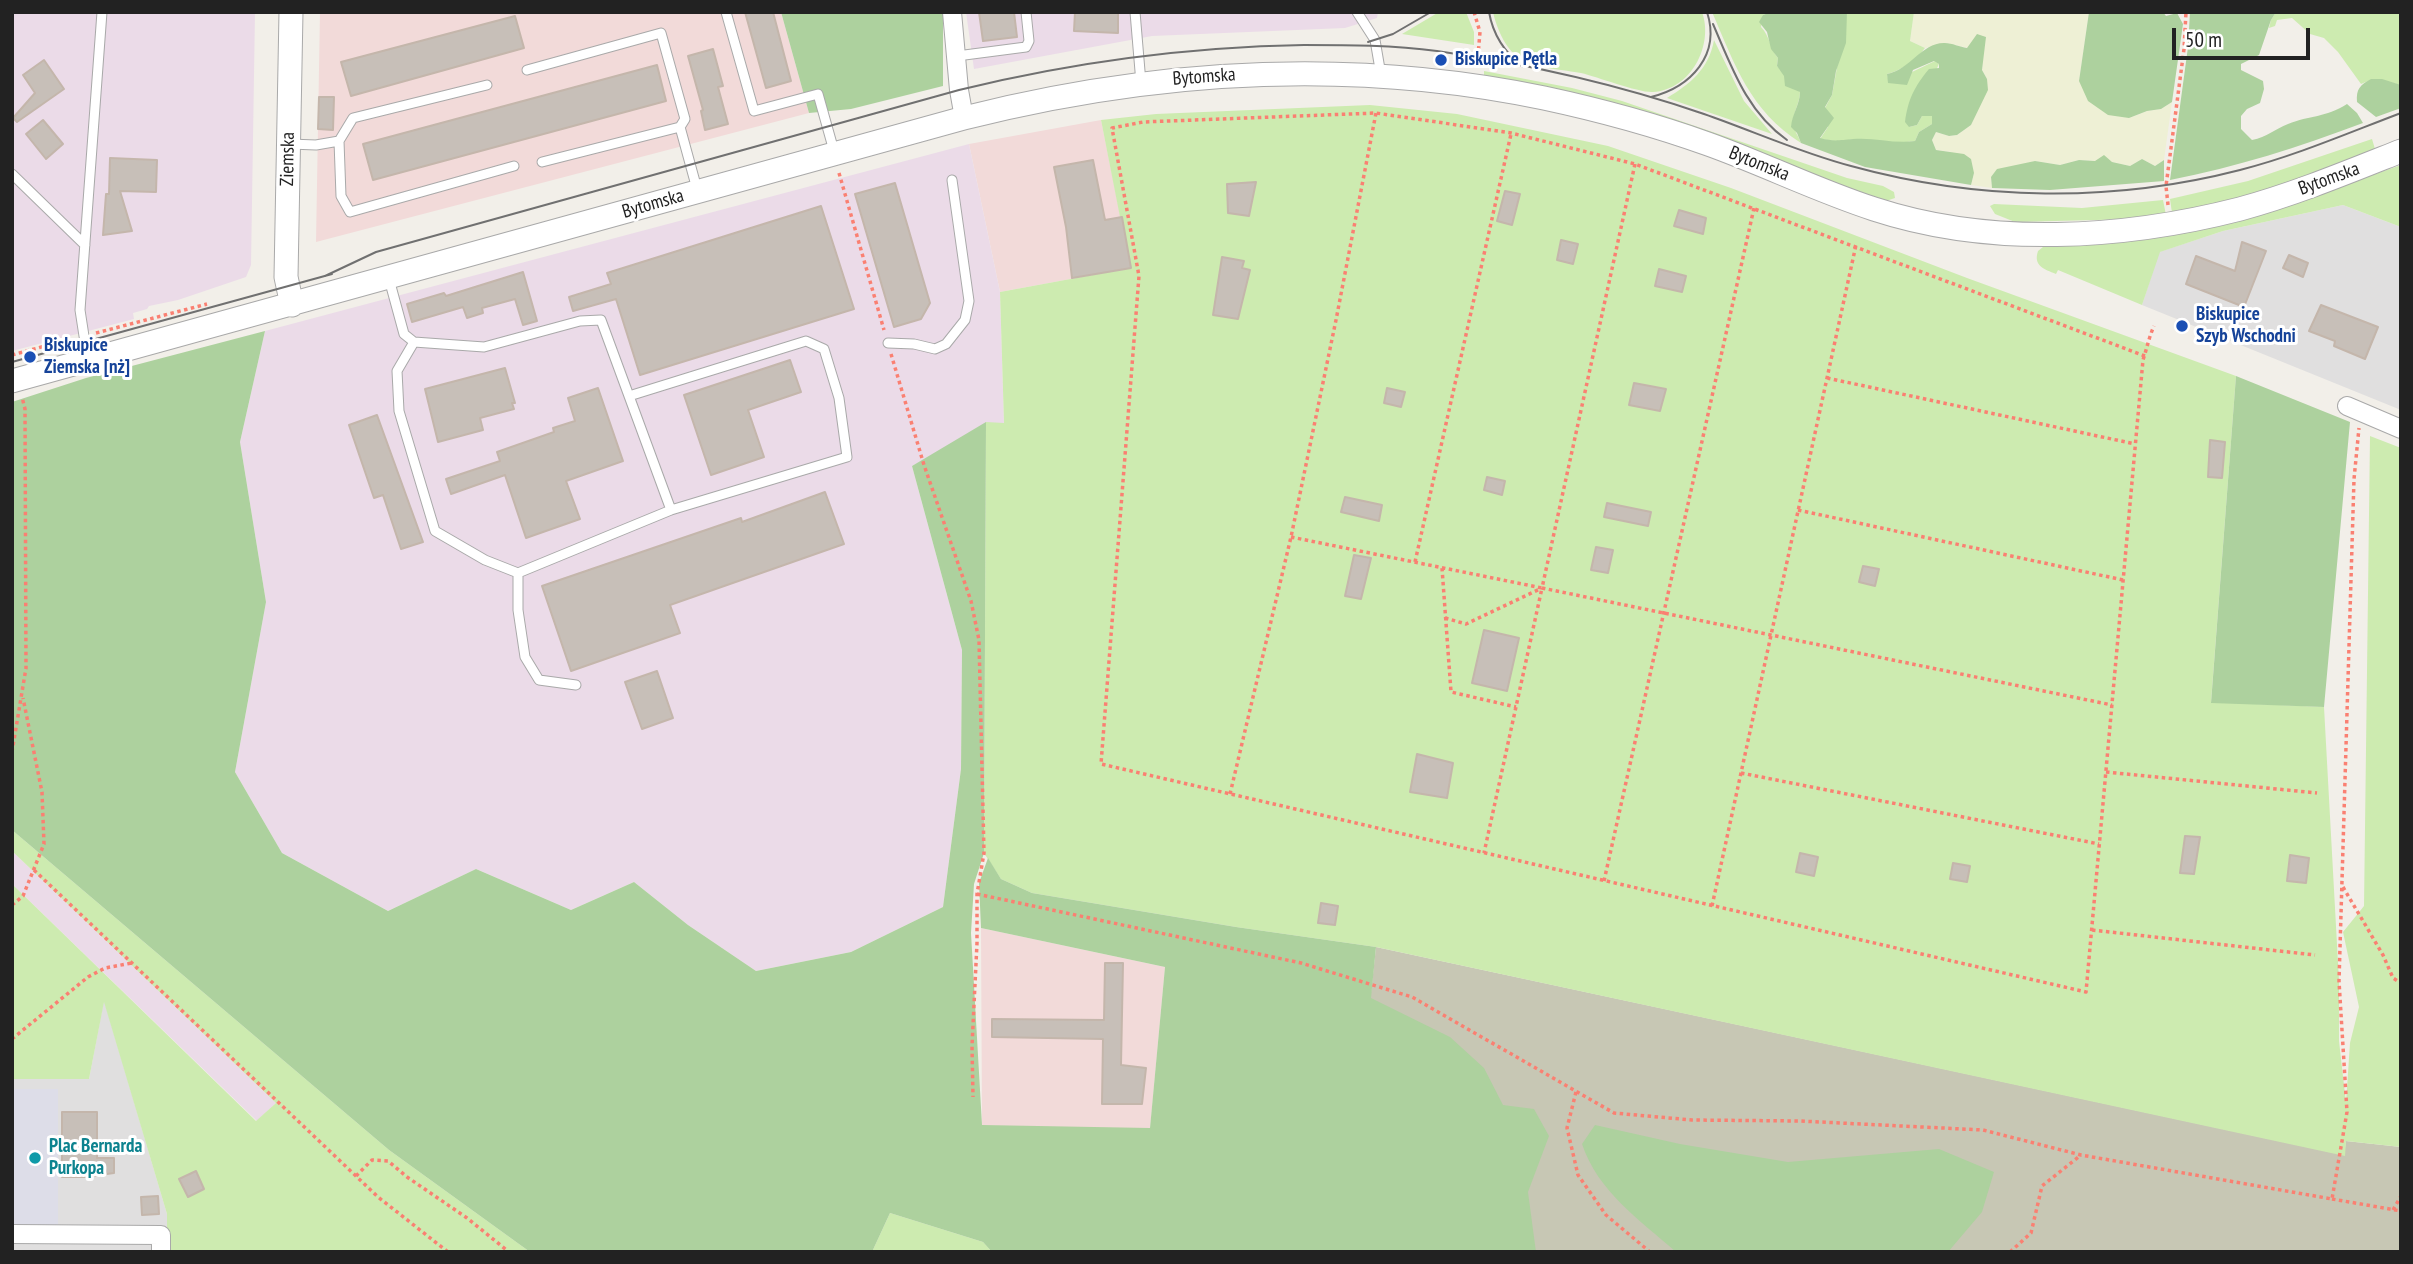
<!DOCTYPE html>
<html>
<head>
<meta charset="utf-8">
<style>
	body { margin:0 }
	#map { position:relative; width:2413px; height:1264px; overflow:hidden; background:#f2efe9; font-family:"PT Sans Narrow",sans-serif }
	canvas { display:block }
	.frame { position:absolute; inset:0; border:14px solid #222; pointer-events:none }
	.scale { position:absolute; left:2172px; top:28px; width:138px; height:32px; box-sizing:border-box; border:4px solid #222; border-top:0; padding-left:9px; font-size:21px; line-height:24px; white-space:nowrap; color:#222; -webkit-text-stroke:5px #fff; paint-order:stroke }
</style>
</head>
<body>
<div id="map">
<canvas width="2413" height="1264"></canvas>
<div class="frame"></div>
<div class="scale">50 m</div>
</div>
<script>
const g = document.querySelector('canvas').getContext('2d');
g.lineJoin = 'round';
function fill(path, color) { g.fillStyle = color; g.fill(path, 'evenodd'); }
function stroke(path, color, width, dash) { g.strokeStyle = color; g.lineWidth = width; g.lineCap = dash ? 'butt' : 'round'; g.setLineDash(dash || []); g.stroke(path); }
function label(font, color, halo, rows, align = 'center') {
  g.font = font + ' "PT Sans Narrow",sans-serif'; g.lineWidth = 6; g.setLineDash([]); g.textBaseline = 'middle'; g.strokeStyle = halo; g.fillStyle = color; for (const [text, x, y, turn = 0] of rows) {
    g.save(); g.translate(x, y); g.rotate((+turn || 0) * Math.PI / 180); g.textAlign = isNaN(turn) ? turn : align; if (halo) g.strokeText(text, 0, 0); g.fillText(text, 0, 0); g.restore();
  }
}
const residential = new Path2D(`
	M2343,205L2401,227V410L2142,305L2159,252L2223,231Z
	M104,1000L167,1214V1252H12V1079H89Z`);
const commercial = new Path2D(`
	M320,12H781L809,113L316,242Z
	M1101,120L1131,268L1000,292L969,144Z
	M981,928L1165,967L1150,1129L982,1126Z`);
const industrial = new Path2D(`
	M12,12H255L251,265L246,277L178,300L149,306L147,309L133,313L134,319L12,351Z
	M966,12H1378L1377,18L1345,28L1152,36L974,69Z
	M969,144L1000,292L1004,423L912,466L962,650L961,769L943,907L851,952L756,971L688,925L634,882L571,910L476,869L388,911L282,853L235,772L266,602L240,442L265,331Z
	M12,851L276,1103L257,1121L12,884Z`);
const construction = new Path2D(`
	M1376,947L2344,1155L2346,1141L2401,1147V1252H1422L1367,1029Z`);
const farmland = new Path2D(`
	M1914,12H2089L2079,81L2129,118L2147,111L2161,109L2172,102L2164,160L2155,166L2142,159L2130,166L2112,162L2096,161L2079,160L2060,165L2035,161L1991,177L1992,188L1971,185L1974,173L1951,152L1936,150L1932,140L1936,132L1949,136L1957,135L1971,125L1987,79L1982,70L1983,56L1968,48L1946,43L1925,48L1910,41Z`);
const grass = new Path2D(`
	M1439,12H1466L1474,32V45L1402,34Z
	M1493,12H1702C1714,45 1691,90 1653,92C1639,93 1598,77 1581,73C1565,70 1536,68 1523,61C1507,52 1497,30 1493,12Z
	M1712,12H1771L1763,15L1761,27C1770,36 1770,49 1778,58L1777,66L1800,92C1800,104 1791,114 1794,127C1795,132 1799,137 1801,143C1750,111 1735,65 1712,12Z
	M1847,12H1914L1910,41L1925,48C1916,60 1901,71 1887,74L1889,83L1935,61L1939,64L1909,127L1917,125L1922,116H1932V124L1919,132L1915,141L1898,143L1853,139L1841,142L1820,139L1828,127L1825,108L1832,95Z
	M2276,12H2401V85C2385,81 2375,77 2361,84L2338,52L2324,38L2310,34L2292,18L2277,20L2275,26L2269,28L2271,20Z
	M1714,40L1744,101L1772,134L1667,98C1690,84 1709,69 1714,40Z
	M1484,71L1572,88L1622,101L1847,178L1883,186L1894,192L1895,198L1886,201L1875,198L1687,125L1551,88L1484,76Z
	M1370,105L1457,114L1608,146L1731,188L1967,278L2236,376L2211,702L2324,707L2339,981V1041L2346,1103L2350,1043L2359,1007L2343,932L2364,906L2370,436L2401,448V1147L2346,1141L2345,1156L1376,947L1236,927L1032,893L1001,879L984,853L986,422L1004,423L1000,292L1130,268L1101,120L1156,114Z
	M2372,139L2375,149L2312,176L2240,201L2172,213L2170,199L2248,181Z
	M2401,165V227L2343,205L2223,231L2160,252L2142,305L2058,270L2056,274C2044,269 2033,266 2038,251L2048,243L2175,234L2278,208Z
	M2163,200L2166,215L2136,219L2015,222L1995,214L1990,206L1994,204L2082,208Z
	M12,830L389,1150L530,1252H167V1214L104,1002L89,1079H12V884L256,1121L276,1103L12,851Z
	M890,1213L983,1242L992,1252H872Z`);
const forest = new Path2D(`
	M781,12H943V86L851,109L809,113Z
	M1771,12H1847L1846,43L1836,71L1832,95L1825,107L1834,118L1820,138C1835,142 1839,140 1853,139C1874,137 1894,144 1915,141L1919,132L1932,124V116H1922L1917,125L1909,127L1905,122C1908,100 1914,87 1929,69L1939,68V64L1934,61L1913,70L1907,85L1888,83L1887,74C1910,70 1922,42 1945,43C1952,43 1960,47 1967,48L1977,34L1986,37L1982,70L1987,79L1988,90L1971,125L1957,135L1949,136L1936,132L1932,140L1936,150L1964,154L1971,159L1974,173L1971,185L1865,167L1801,143L1797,133L1791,127C1792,114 1800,104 1800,92L1785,86L1784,76L1777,66L1778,58L1771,49L1767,32L1759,22L1763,15Z
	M2089,12H2163L2166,16L2177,13L2183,24L2172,102L2161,109L2147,111L2129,118L2108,115L2088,101L2079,81Z
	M2190,12H2276L2271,20L2259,55L2241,64V70L2263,81L2264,89L2260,103L2247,109L2241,116V129L2252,140C2267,137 2275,129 2288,124C2310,115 2325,118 2347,104L2357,113L2363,123C2299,147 2237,167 2170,180L2188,47Z
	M2371,79H2382L2401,85V108L2376,117L2357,102C2356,89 2360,85 2371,79Z
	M2104,155L2112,162L2130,166L2142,159L2155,166L2164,160V181L2050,190L1992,188L1991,177L1997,169L2035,161L2060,165L2079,160L2095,161Z
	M265,331L240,442L266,602L235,772L282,853L388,911L476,869L571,910L634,882L688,925L756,971L851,952L943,907L961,769L962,650L912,466L986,422L984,853L974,884L971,933L982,1125L1150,1128L1165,967L981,928L979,883L988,858L1001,879L1032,893L1236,927L1376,947L1371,998L1450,1037L1484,1068L1503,1105L1534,1109L1549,1136L1528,1192L1536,1252H992L983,1242L890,1213L872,1252H530L389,1150L12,830V402L86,378Z
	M2236,376L2350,422L2324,707L2211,703Z
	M1595,1125L1680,1144L1788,1162L1939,1149L1994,1172L1982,1212L1948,1252H1676C1640,1220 1598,1192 1582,1144Z`);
const plaza = new Path2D(`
	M12,1089H58V1226H12Z`);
const building = new Path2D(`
	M745,12H773L791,81L766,88Z
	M979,12H1014L1017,37L983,41Z
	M1075,12H1118V33L1074,31Z
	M515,16L524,48L351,96L341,62Z
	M713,49L723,86L718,87L728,124L705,130L701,111L703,110L688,56Z
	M44,60L64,89L17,122L13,118L35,93L23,75Z
	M657,65L666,101L373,180L363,144Z
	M319,97H334L333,130L318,129Z
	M43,120L63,144L46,159L26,134Z
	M110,158L157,160L156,192L120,191L132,231L103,235L106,194H109Z
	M1093,160L1105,220L1122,217L1131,268L1072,278L1066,227L1054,167Z
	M1256,182L1249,216L1228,213L1227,184Z
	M895,183L930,303L921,319L894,327L855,194Z
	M1505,191L1520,194L1512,225L1497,221Z
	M821,206L854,309L640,375L616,299L573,311L569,297L611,284L607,273Z
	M1679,210L1706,218L1703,234L1674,226Z
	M1561,240L1578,244L1573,264L1557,260Z
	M2242,242L2266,251L2244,307L2186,284L2196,256L2235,271Z
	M2289,255L2308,263L2303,277L2283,268Z
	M1222,257L1244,261L1242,268L1250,270L1238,319L1213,315Z
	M1659,269L1686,276L1682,292L1655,286Z
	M523,272L537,321L523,325L515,299L482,308L483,313L467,318L463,307L412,322L407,304L444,293L446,296Z
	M2321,305L2378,327L2365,359L2334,346L2335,341L2309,331Z
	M790,360L801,392L748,410L764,457L711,475L684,395Z
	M505,368L515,403H512L514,409L480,418L483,430L438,442L425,389Z
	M1634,383L1666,389L1660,411L1629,405Z
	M598,388L623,461L566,481L580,519L526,538L505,475L451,494L446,479L500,461L497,452L554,432L553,428L575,421L568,398Z
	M1387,388L1405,392L1401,407L1384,403Z
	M377,415L423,542L401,549L383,495L374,498L349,425Z
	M2210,440L2225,442L2222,478L2208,477Z
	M1487,477L1505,481L1502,495L1484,490Z
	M825,492L844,544L670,605L680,633L571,671L542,586L741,518L742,522Z
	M1345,497L1382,505L1379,521L1341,512Z
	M1607,503L1651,512L1648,526L1604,517Z
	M1596,547L1613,550L1608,573L1591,570Z
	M1354,555L1371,558L1361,599L1345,596Z
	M1863,566L1879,569L1875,586L1859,582Z
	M1484,630L1519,638L1507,691L1472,683Z
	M657,671L673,718L642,729L625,682Z
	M1417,754L1453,763L1447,798L1410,792Z
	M2185,836L2200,837L2194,874L2180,873Z
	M1800,853L1818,857L1814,876L1796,872Z
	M2290,855L2309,858L2306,883L2287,881Z
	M1953,863L1970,866L1967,882L1950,879Z
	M1321,903L1338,906L1335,925L1318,923Z
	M1105,963H1123L1121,1065L1146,1068L1142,1104H1102L1103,1039L992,1037V1019L1104,1020Z
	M62,1112H97V1158H114V1173L85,1177H62Z
	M196,1171L204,1189L188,1197L179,1179Z
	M158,1196L159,1214L142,1215L141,1197Z`);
const path = new Path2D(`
	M1474,12L1480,32L1477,67
	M1635,164L1542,588L2112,705
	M839,173L884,330
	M2168,205L2166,186L2184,49L2186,12
	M96,333L207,304
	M891,354L924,465L971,601L979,640L984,853L977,894V943L972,1046L973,1097
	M12,355L71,339
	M2145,356L1635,164L1511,133L1376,113L1143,122L1112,128L1139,276L1101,764L2086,992L2143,360C2147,348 2149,337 2154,326
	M1827,378L2135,444
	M1798,510L2123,580
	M1291,537L1542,588L1484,853
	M1415,562L1511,134
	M1442,568L1451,692L1516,707
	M1445,618L1466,624L1540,589
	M12,752L26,668L25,409L22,397
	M2106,772L2317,793
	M1741,773L2099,844
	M1230,794L1291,537L1336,320L1376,113
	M34,870L378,1197L448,1252
	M1604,881L1754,208
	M2343,887L2383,955L2393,978L2401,983
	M977,894L1301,963L1412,997L1614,1113L1692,1120L1800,1121L1983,1130L2081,1155L2332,1199L2347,1112L2339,981L2354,479L2359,428
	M12,905L23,896L44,844L42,792L23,698
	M1712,906L1856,245
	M2092,930L2315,955
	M12,1039L88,977L105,968L132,963
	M1576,1092L1567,1128L1578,1175L1606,1215L1650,1252
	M356,1176L372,1160L388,1161L407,1177L467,1218L509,1252
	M2332,1199L2401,1211
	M2393,1210L2401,1196
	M2010,1252L2031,1233L2042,1186L2081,1155`);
const service = new Path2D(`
	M726,12L754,111L818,94L834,151
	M1135,12L1141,83
	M1357,12L1375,40L1381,75
	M957,56L1026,47L1029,41L1026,12
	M527,70L661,33L685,119L680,127L697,189
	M339,141L341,196L350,212L514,166
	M290,144L316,145L339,141L353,118L487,85
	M542,162L680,127
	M12,174L85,245
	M389,279L404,334L414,342L484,347L580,321L601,320L671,510
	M414,342L397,371L399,411L435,531L485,560L518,573L671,510L847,457L839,398L824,349L806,341L629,396
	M888,343L914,344L935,349L946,344L965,320L969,301L952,180
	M91,357L84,336L80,310L102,12
	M518,573V610L525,657L539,680L576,685`);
const minor = new Path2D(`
	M952,12L959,90L964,118
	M2347,406L2401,429
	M12,1234L161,1235V1252`);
const tertiary = new Path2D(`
	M291,12L286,277L292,305
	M12,381L964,118C1154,70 1351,58 1544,98C1600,110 1655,125 1708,144C1764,164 1818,191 1874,209C1990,247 2123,239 2240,209C2295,194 2348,172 2401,151`);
const tram = new Path2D(`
	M1489,12C1493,35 1505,53 1523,67
	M1713,24C1732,68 1747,112 1787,140
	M1368,42L1393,34L1431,12
	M1651,97C1691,87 1721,55 1707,12
	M325,276L376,252L959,90C1073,62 1187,47 1304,45C1348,45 1393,45 1437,51C1528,64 1617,84 1704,114C1753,131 1801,153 1851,166C1978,201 2112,203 2240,170C2295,156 2348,133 2401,113
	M12,362L332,274`);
const markers = [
	[1441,60,7,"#1a4fb4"],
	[2182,326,7,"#1a4fb4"],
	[30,357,7,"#1a4fb4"],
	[35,1158,7,"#0f9aa8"]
];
const transitNames = [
	["Biskupice Pętla",1455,60],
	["Biskupice",2196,315],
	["Szyb Wschodni",2196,337],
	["Biskupice",44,346],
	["Ziemska [nż]",44,368]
];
const streetNames = [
	["Bytomska",1204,77,-4],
	["Ziemska",288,159,-89],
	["Bytomska",1759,164,22],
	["Bytomska",2329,179,-20],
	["Bytomska",653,204,-16]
];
const cultureNames = [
	["Plac Bernarda",49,1147],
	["Purkopa",49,1169]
];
fill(residential, '#e0dfdf');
fill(commercial, '#f2dad9');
fill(industrial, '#ebdbe8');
fill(construction, '#c7c7b4');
fill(farmland, '#eef0d5');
fill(grass, '#cdebb0');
fill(forest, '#add19e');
fill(plaza, '#dddde8');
fill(building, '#c7bfb8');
stroke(building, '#c4b6ab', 2);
stroke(service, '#a9a9a9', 11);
stroke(minor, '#a9a9a9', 20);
stroke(tertiary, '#a9a9a9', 25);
stroke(path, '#fa8072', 3.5, [3.5, 3.5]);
stroke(service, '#fff', 9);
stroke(minor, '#fff', 18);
stroke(tertiary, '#fff', 23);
stroke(tram, '#707070', 2);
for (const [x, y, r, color] of markers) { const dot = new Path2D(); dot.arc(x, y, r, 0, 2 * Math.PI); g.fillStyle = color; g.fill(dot); stroke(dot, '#fff', 2.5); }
label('bold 19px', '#164399', '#fff', transitNames, 'left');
label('19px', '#222', '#fff', streetNames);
label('bold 19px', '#0d838f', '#fff', cultureNames, 'left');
</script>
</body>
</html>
